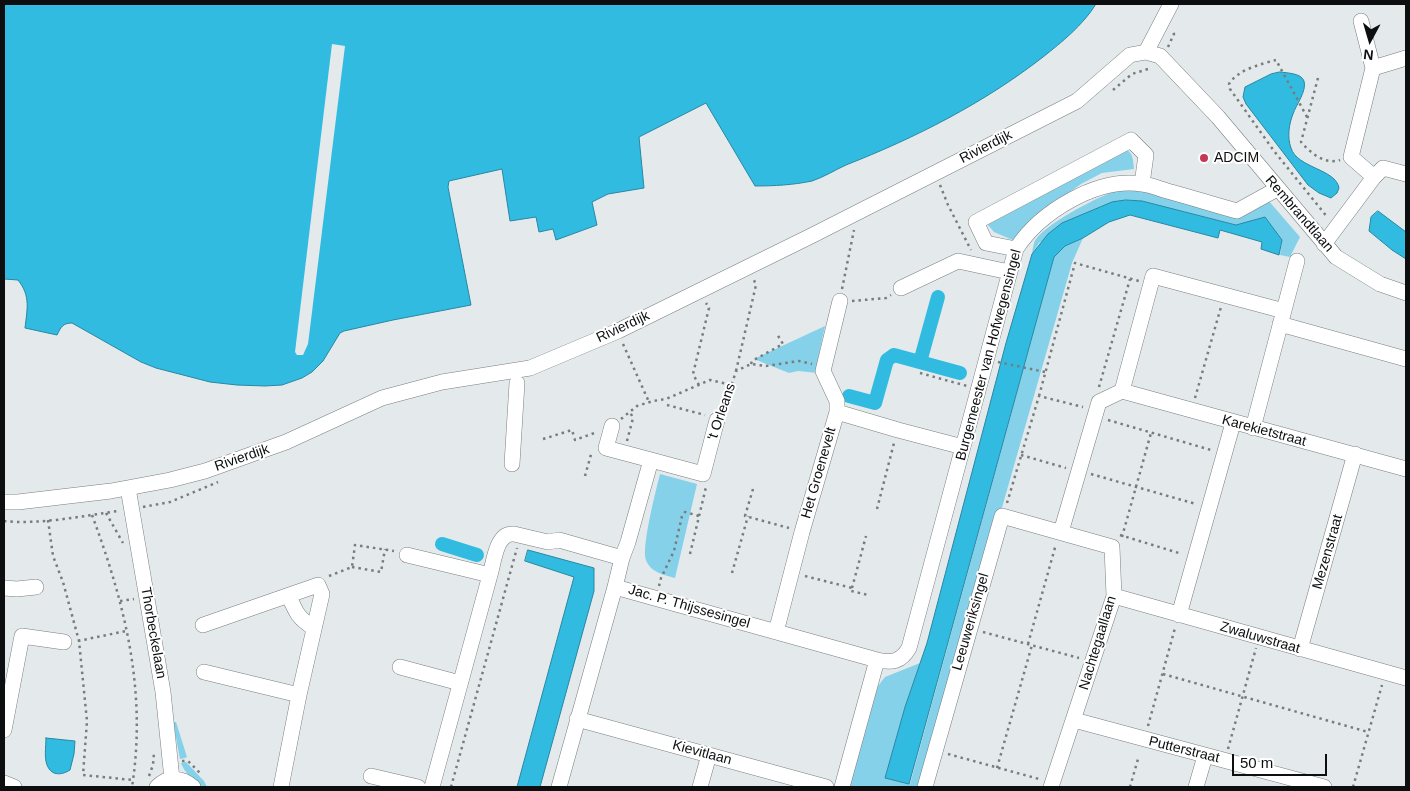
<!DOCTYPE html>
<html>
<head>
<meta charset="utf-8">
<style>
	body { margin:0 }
	#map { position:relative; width:1410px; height:791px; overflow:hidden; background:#e4eaec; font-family:Helvetica,sans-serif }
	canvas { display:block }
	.frame { position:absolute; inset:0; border:5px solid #0c0e0f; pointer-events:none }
	.north { position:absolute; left:1345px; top:15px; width:50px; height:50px; -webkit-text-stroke:4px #fff; paint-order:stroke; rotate:186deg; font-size:14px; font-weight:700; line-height:20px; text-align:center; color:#0c0e0f }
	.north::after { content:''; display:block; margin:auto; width:18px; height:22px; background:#0c0e0f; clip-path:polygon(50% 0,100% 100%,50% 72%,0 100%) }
	.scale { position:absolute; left:1232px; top:754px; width:95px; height:22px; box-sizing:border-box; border:2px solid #0c0e0f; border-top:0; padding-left:6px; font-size:15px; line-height:18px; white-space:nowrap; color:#0c0e0f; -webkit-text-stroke:4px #fff; paint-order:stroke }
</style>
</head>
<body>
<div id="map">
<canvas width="1410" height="791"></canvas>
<div class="frame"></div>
<div class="north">N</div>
<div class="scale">50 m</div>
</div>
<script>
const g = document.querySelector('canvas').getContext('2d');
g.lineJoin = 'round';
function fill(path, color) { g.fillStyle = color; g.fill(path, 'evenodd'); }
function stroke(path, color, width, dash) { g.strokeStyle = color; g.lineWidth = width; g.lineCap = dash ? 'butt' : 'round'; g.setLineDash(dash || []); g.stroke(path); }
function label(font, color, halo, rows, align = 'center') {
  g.font = font + ' Helvetica,sans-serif'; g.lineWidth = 4; g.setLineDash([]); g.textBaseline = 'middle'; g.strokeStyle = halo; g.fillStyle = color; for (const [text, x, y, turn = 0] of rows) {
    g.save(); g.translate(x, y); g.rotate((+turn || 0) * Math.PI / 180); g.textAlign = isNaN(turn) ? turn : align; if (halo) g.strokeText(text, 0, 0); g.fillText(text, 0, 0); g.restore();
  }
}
const green = new Path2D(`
	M1121,147C1133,151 1133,158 1134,169L1102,173L1081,184L1036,216L1015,241L994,232L987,224Z
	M1126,187L1236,213L1268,200L1300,237L1290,257L1280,255L1282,240L1265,217L1237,225L1142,201L1126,200L1039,243L1032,254C1033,249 1033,243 1036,239C1051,220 1103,194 1126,187Z
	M1083,238L1072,263L922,787H848L878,686L885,677L920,663L905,707L885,778L910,784L1054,257L1065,246Z
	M825,326L818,358V373L798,371L789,373L754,359Z
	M660,474L697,484L675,578C664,575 650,572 646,560C641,548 656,490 660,474Z
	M173,722H176L187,757L185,758L180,759Z
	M186,762L204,781L207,787C197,787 184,772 181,763Z`);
const water = new Path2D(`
	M4,4H1096C1083,25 1062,42 1043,57C984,103 915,138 846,165C835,170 824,177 812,181C793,185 774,186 755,186L706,103L639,137L644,188L608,194L592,202L597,225L556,240L553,229L539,232L536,217L510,221L502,169L449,181L448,187L471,305L393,320L344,331L340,333L323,361L312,372L302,378L282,385L265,386L237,385L210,382L156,368L141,362L72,323C63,323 61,327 57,335L25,328C27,310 31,296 18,280L4,279Z
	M1280,72C1287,73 1301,73 1304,81C1307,91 1296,105 1293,114C1289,124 1287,137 1291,148C1297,168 1336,169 1339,188L1337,193L1331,198L1319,193L1308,185L1246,104L1243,97L1245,87L1271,74Z
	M1126,200L1142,201L1236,225L1265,217L1282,240L1279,255L1261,249L1262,242L1220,230L1218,238L1130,215L1109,222L1083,238L1065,246L1054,257L909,784L885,778L905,707L927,643L1006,343L1032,254L1048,234L1062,223L1112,202Z
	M1378,211L1406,232V259L1392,250L1369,231L1371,217Z
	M528,550L594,568V591L540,787H517L574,577L525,561Z
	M46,738L75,741L74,754L70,770C65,773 60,775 54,773C42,767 46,749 46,738Z`);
const pier = new Path2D(`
	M332,44L345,46L308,344L303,355H297L295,352Z`);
const canal = new Path2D(`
	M920,362L938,297
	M849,396L875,403L887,360L894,355L960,373
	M442,544L477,555`);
const path = new Path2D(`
	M1168,47L1174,34L1173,29
	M1318,78L1301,142C1311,153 1324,165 1340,160
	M1113,90L1132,74L1151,68
	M1307,117L1276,60C1261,64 1237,70 1229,84L1230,89L1274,151L1328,218
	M940,185L948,205L971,250
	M842,289L854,230
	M852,301L886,298L891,295
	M623,344L649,402
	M998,362L1045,372
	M751,364L752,361L783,344L777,334
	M736,371L756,285L754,280
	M920,373L967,386
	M699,385L693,374L709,308L706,303
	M1099,387L1130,279
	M1039,396L1075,263L1139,281
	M1195,398L1221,307
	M667,405L705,415
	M724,409L736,371L751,364L766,366L799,361L812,364
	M621,419L637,406L653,401L666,399L710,380L732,385
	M1108,420L1211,450
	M543,439L572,430L575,440L597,432
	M627,441L633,418L630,412
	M1021,455L1066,468
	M1091,474L1196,504
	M585,476L592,451
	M753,489L745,516L789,528
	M1007,503L1039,396L1083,407
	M143,507L170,502L218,482
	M877,509L894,443
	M106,513L123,543
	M92,515C125,604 147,691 132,787
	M48,520L53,556L63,582L79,641L87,721L83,775L133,780
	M4,521C38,525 83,516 118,511
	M1120,535L1182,554
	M1122,537L1151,433
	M690,554L706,487
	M352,567L381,572L385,549
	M732,573L748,516
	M329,576L352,567L355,545L394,551
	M805,576L852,588L851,591L868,595
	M659,586L661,578L674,551L682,516L685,512L699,516
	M852,588L866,536
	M120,601L134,599
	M983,632L1079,658
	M78,641L126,631
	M1028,644L1056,544
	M1163,674L1368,732
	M1148,726L1175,628
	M1228,749L1256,648
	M948,754L1039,779
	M182,761H188L201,774
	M997,768L1032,645
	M149,776L153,765L154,753
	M451,787L517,548
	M1130,787L1138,759
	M1353,787L1382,685`);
const minor = new Path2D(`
	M1361,21L1373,68
	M1146,52L1171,4
	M1374,177L1351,157L1373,68L1406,58
	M1324,244L1374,177L1383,168L1406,174
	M1016,249L986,243L976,222L1131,140L1146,155L1142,184
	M901,288L958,261L1009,272
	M1280,324L1406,359
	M1122,391L1153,276L1284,311
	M837,412V401L823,371L840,301
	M612,426L606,448L651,460
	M1253,428L1297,261
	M512,464L517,383
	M128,488L163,692L172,779
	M4,502H18L111,491L170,480L205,471L286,442L382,398L442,382L530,368L618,331L811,236L1077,101L1130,55L1146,52L1160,56L1218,117L1336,257L1380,284L1406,293
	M1061,532L1099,402L1122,391L1406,469
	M407,555L490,575
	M622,558L628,542L651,460L703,474L717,420
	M4,588L17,589L36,587
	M289,596C296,613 299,619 314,628
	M1114,596L1406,678
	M1179,615L1233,423
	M203,625L318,585L322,594L299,695L281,787
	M776,632L802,532L837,412L898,430L963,447
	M1300,649L1355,454
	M400,667L460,683
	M204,672L299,695
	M577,719L826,787
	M1074,720L1324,787
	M4,730L22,636L64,642
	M371,776L418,787
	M4,783L14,787
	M157,787C168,776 182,777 193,787
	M432,787L490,575C494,562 496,532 514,534L548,542L559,540L622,558L615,587
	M559,787L615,587L877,660C892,663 901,662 909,648L1016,249C1040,212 1097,177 1142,184C1152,185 1162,190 1171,192C1193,198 1215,205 1237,211L1277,189
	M700,787L709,755
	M842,787L877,660
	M925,787L1002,516L1112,547L1114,596L1051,787
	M1196,787L1205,756`);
const markers = [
	[1204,158,5,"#c63658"]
];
const streetNames = [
	["Rivierdijk",986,147,-27],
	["Rembrandtlaan",1299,214,49],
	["Rivierdijk",623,327,-25],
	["Burgemeester van Hofwegensingel",989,355,-75],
	["'t Orleans",722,412,-71],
	["Karekietstraat",1264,431,15],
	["Rivierdijk",242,458,-19],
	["Het Groenevelt",819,473,-74],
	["Mezenstraat",1328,552,-74],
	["Jac. P. Thijssesingel",689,607,16],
	["Leeuweriksingel",971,622,-74],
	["Thorbeckelaan",153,633,80],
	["Zwaluwstraat",1260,638,16],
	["Nachtegaallaan",1098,643,-73],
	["Putterstraat",1184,750,14],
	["Kievitlaan",702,753,15]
];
const poiNames = [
	["ADCIM",1214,158]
];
fill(green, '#85d1ea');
fill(water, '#32bbe1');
stroke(water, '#2787a2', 1);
fill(pier, '#e4eaec');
stroke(canal, '#32bbe1', 14);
stroke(minor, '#797e80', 16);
stroke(path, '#787c7d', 2.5, [2.5, 4]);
stroke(minor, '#fff', 15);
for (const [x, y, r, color] of markers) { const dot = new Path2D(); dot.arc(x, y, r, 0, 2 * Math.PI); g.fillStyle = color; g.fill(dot); stroke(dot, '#fff', 2); }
label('14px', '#0c0e0f', '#fff', streetNames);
label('14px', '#0c0e0f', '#fff', poiNames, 'left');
</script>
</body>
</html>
